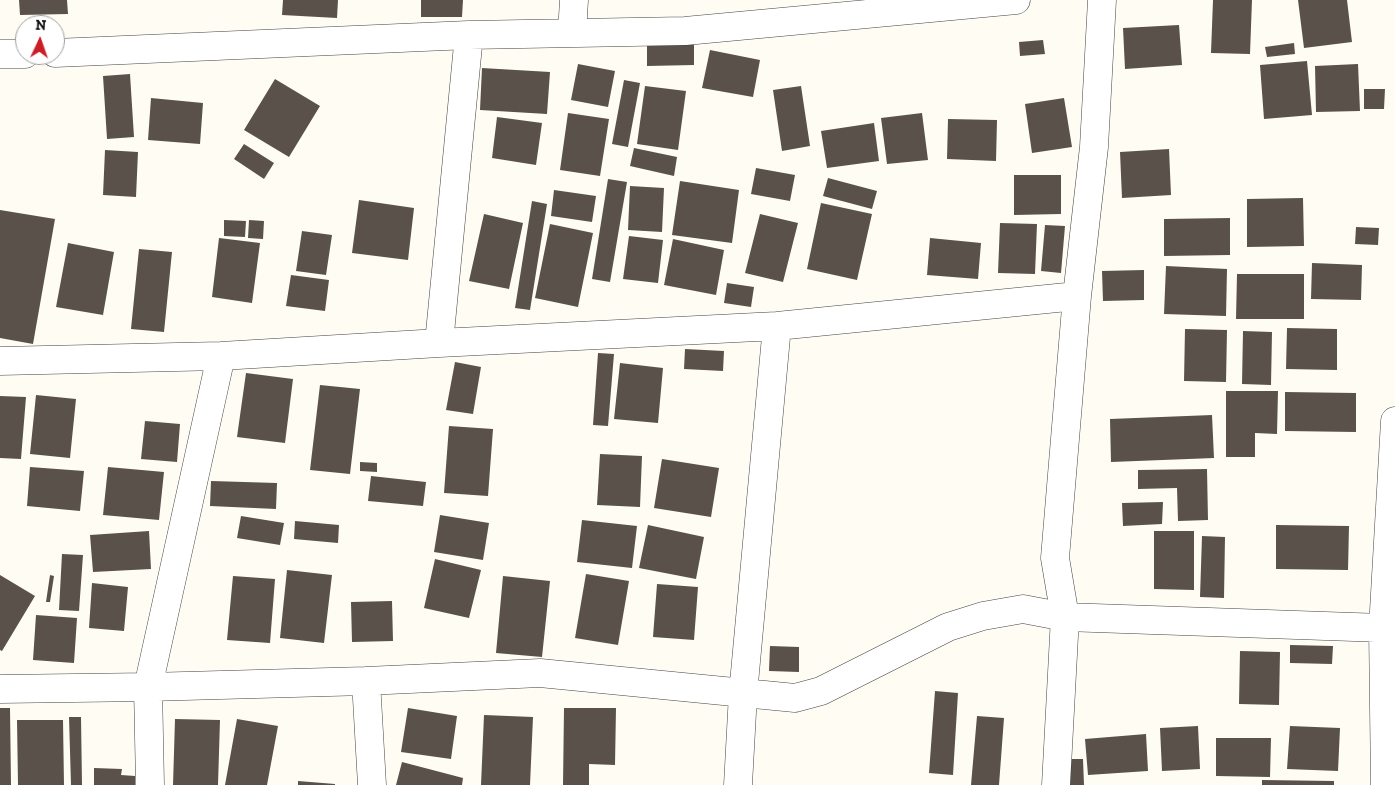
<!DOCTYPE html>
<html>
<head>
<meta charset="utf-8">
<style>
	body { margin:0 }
	#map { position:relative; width:1395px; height:785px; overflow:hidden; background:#fffdf3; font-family:"Zilla Slab",serif }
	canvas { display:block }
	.north { position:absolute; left:15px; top:15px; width:50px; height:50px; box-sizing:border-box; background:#fff; border:1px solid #9f9f9f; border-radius:50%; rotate:3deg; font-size:14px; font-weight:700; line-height:20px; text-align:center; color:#101010 }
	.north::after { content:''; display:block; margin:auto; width:18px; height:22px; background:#cb1d25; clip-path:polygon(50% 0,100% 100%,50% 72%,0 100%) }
</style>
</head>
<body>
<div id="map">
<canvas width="1395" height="785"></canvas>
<div class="north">N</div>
</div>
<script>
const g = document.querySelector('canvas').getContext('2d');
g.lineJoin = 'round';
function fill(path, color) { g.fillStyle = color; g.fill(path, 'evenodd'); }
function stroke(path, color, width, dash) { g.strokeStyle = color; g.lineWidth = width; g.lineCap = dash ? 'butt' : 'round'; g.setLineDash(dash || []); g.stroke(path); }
const building = new Path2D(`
	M19,0H67L68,14L20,15Z
	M283,0H338L337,18L282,15Z
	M421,0H463L462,17H421Z
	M1213,0H1252L1250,54L1211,53Z
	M1298,0H1347L1352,42L1304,48Z
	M1179,25L1182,65L1125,69L1123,28Z
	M1043,40L1045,54L1020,56L1019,42Z
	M694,42V65L647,66V43Z
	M1294,43L1295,54L1267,57L1265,47Z
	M710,50L760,60L753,97L702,88Z
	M1307,61L1312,115L1264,119L1260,65Z
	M578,64L615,71L608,107L571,100Z
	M1358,64L1360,111L1316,112L1315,66Z
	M482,68L550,72L547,114L480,110Z
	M130,74L134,137L107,139L103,76Z
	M275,79L320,106L289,157L244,130Z
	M624,80L640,83L628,147L612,144Z
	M645,86L686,91L678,150L637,144Z
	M801,86L810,146L782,151L773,90Z
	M1364,89H1385L1384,109H1364Z
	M151,98L203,103L200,144L148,140Z
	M1064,98L1072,147L1032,153L1025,104Z
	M568,113L609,119L600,176L560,170Z
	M922,113L928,160L887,164L881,118Z
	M497,117L542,123L536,165L492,158Z
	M948,119L997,120L996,161L947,159Z
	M874,123L879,161L827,168L821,131Z
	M244,144L274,163L264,179L234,159Z
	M634,148L677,157L674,176L630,166Z
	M1169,149L1171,195L1122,198L1120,152Z
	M105,150L138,152L136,197L103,195Z
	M756,168L795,175L790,201L751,194Z
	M1014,175H1061V214L1014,215Z
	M828,178L877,191L872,209L823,196Z
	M608,179L627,182L610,282L592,279Z
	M680,181L739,190L732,243L672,235Z
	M630,186L664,188L662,232L628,230Z
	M554,190L596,196L592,222L551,216Z
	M1303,198L1304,246L1247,247V199Z
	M359,200L414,208L408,260L352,253Z
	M532,201L547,204L530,310L515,308Z
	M821,203L872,214L857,280L807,269Z
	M0,210L55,219L33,344L0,338Z
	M484,214L523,223L509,289L469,281Z
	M760,214L798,223L783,282L745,273Z
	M1230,218V255L1164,256V219Z
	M224,220L246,221L245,237L224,236Z
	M249,220L264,221L263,239L248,238Z
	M1000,223L1037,224L1035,274L998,273Z
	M550,224L593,233L578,307L535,298Z
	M1045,225L1065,226L1061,273L1041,271Z
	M1356,227L1379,228L1378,245L1355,244Z
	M302,231L332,235L326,275L296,271Z
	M629,236L663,240L658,283L623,279Z
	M219,238L260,243L252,303L212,297Z
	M930,238L981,243L978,279L927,275Z
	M673,239L724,250L716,295L664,285Z
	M68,243L114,252L103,315L56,307Z
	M139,249L172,252L164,332L131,329Z
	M1312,263L1362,265L1361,300L1311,299Z
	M1166,266L1227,269L1226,316L1164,314Z
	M1144,270V300L1103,301L1102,271Z
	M1237,274H1304V319H1236Z
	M291,275L329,280L325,311L286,306Z
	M727,283L754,287L751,307L724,303Z
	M1287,328L1337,329V370L1286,369Z
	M1185,329L1227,330L1226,382L1184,381Z
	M1243,331L1272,332L1271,385L1242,384Z
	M685,349L724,351L723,371L684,369Z
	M598,353L614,354L608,426L593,425Z
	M455,362L481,367L473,414L446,410Z
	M620,363L663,368L658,423L614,419Z
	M246,373L293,379L285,443L237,437Z
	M320,385L360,389L350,474L310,470Z
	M1226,391H1278L1277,434L1255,433V457H1226Z
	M1285,392L1356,393V432L1285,431Z
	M36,395L76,399L70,458L30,454Z
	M0,396L26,397L21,459L0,458Z
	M1212,415L1214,458L1111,462L1110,419Z
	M145,421L180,424L177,462L141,459Z
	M449,426L493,429L488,496L444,493Z
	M600,454L642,456L640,507L597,505Z
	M662,459L719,468L711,517L654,508Z
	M360,462L377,463V472L360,471Z
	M30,467L84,471L80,511L27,506Z
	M108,467L164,472L159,520L103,515Z
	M1207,469L1208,520L1178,521L1177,488L1138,489V470Z
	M371,476L426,482L423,506L368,501Z
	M211,481L277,483L276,509L210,506Z
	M1163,502L1162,524L1123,526L1122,503Z
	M440,515L489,523L483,560L434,552Z
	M241,516L284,523L280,545L237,538Z
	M582,520L637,526L632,568L577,562Z
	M295,521L339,525L338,543L294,539Z
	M648,525L704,537L696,579L639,568Z
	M1276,525L1349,526L1348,570L1276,569Z
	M149,531L151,569L93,572L90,535Z
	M1154,531H1194V590L1154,589Z
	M1202,536L1225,537L1224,598L1200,597Z
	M62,554L83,555L79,611L59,610Z
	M435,559L481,570L469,618L424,608Z
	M287,570L332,575L324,643L280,638Z
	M586,574L629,581L618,645L575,638Z
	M0,575L35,596L2,651L0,650Z
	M50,575L54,576L50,602H46Z
	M233,576L275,579L270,643L227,640Z
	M503,576L550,581L542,657L496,653Z
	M92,583L128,587L124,631L89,628Z
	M657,584L698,587L694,640L653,637Z
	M392,601L393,641L352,642L351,602Z
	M36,615L77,618L74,663L33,660Z
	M1290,645L1333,646L1332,664L1290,663Z
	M770,646L799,647V672L769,671Z
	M1240,651L1280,652L1279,705L1239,704Z
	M935,691L958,693L953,775L929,773Z
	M0,708H10L11,785H0Z
	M408,708L457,716L451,759L401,752Z
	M564,708H616L615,765L589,764V785H563Z
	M484,715L533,717L530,785H481Z
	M977,716L1004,718L999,785H971Z
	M69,717H81L82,785H71Z
	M175,719L220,720L218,785H173Z
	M237,719L278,726L267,785H225Z
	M17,720H63L64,785H18Z
	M1198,726L1200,769L1162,771L1160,728Z
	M1290,726L1340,728L1338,771L1287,769Z
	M1146,734L1148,771L1088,775L1085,739Z
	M1216,738H1271L1270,777L1216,776Z
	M1067,759H1083L1084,785H1068Z
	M402,762L463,778L462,785H396Z
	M94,768L122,769L121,775L135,776V785H94Z
	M1262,780L1334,781V785H1262Z
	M298,781L335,784V785H298Z`);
const minor = new Path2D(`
	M572,33L574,0
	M55,53L469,35L685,31L1016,0
	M0,54H25
	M439,343L469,35
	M0,361L221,356L439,343L777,326L1077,296
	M366,681L372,785
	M0,689L148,687L366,681L540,673L795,698L821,691L948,627L983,616L1023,609L1065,617L1383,628
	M150,785L148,687L221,356
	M738,785L743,694L777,326
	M1056,785L1065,617L1055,558L1077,296L1094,147L1102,0
	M1385,785L1383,628L1395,421`);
fill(building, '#5a514b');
stroke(minor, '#434343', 29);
stroke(minor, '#fff', 28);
</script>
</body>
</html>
